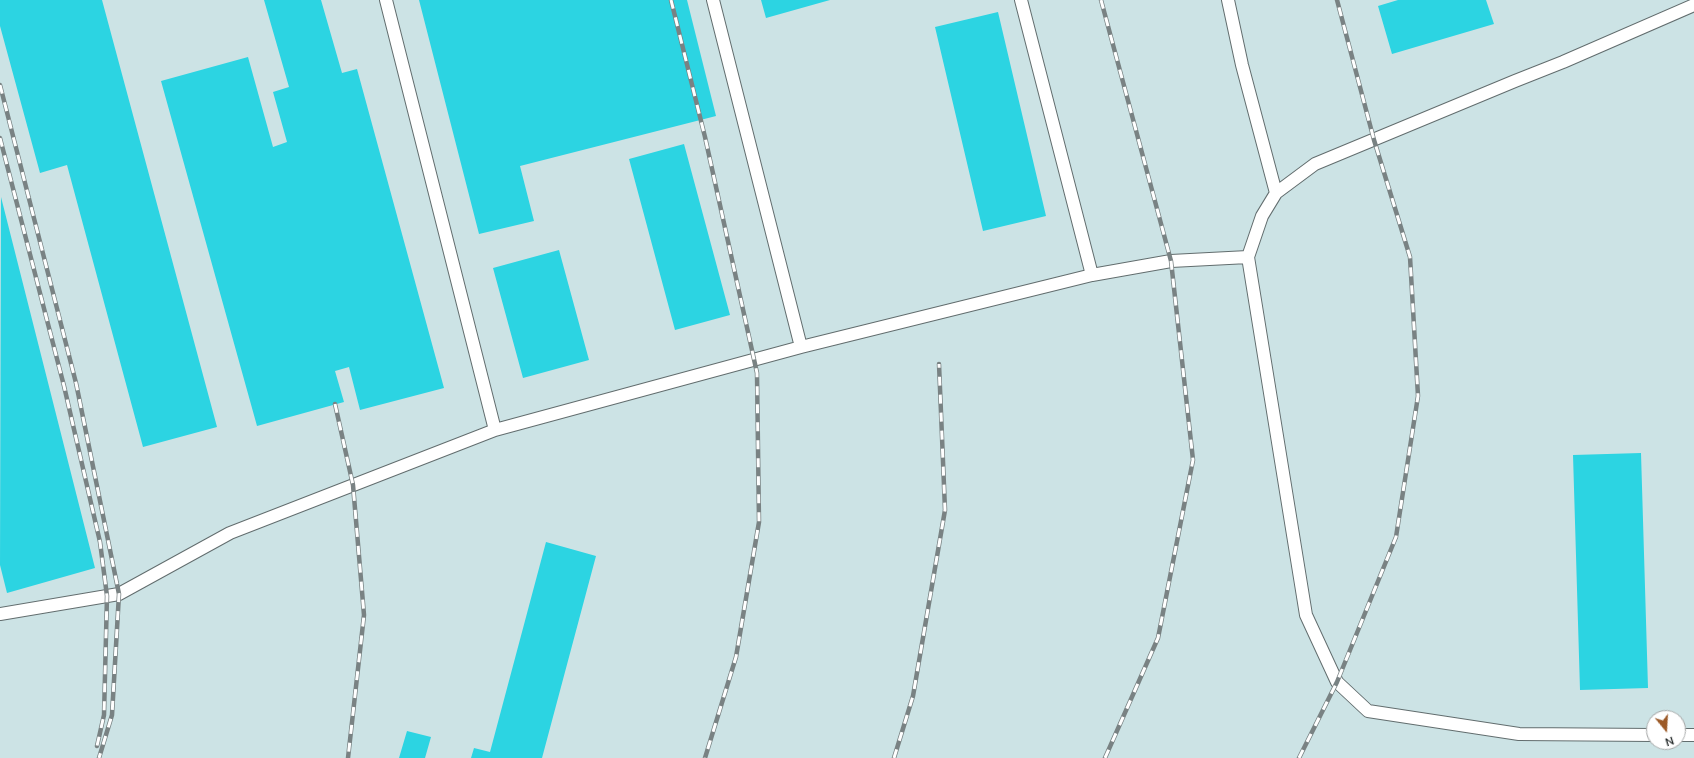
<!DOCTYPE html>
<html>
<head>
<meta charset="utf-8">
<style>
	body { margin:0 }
	#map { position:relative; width:1694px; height:758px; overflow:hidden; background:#e0edef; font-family:"Nunito Sans",sans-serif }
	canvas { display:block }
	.north { position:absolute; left:1646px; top:710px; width:40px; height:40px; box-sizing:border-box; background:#fff; border:1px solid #a5a7a7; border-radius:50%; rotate:162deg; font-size:11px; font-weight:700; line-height:16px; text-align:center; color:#1e2323 }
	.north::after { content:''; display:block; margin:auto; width:14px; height:18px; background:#9c5a28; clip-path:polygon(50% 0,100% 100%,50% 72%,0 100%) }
</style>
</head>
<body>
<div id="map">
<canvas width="1694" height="758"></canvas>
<div class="north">N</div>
</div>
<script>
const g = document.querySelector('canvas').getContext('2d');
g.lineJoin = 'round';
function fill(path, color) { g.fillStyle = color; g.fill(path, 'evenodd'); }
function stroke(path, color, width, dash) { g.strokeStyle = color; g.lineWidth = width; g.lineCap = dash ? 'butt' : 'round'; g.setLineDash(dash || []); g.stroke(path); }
const built = new Path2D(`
	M0,0H1694V758H0ZM1654,718H1678V742H1654Z`);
const building = new Path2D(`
	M0,0H102L217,427L143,447L67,165L40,173L0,26Z
	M264,0H321L342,73L357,69L444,388L360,410L349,367L335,371L344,402L257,426L161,81L248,57L273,147L287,142L273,92L289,87Z
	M419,0H687L716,116L520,166L534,221L479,234Z
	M761,0H830L766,18Z
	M1398,0H1486L1494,24L1392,54L1378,6Z
	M998,12L1046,216L983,231L935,27Z
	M684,144L730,315L675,330L629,159Z
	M1,197L95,568L7,593L0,565Z
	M559,250L589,360L523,378L493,268Z
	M1641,453L1648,688L1580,690L1573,455Z
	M546,542L596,556L542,758H471L474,748L490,752Z
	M407,731L431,737L425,758H399Z`);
const service = new Path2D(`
	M386,0L495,430
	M713,0L801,347
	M1021,0L1092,275
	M1228,0L1242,65L1276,193
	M1248,257L1262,216L1276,193L1315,164L1515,81L1563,62L1694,5
	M0,614L119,594L230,533L495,430L801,347L1092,275L1171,261L1248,257L1306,615L1337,682L1368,711L1519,734L1654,735
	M1678,735H1694`);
const rail = new Path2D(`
	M671,0L705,137L757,373L759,522L736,657L705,758
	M1101,0L1171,261L1193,460L1158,638L1105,758
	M0,85L76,383L119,594L112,715L99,758
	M0,138L64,386L100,542L107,596L104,715L97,746
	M335,404L353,485L364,615L348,758
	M894,758L913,696L945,510L939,364
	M1299,758L1337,682L1396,537L1418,396L1410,257L1374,140L1337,0`);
fill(built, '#cce3e5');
fill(building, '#2cd4e2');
stroke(service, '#626d6e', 14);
stroke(service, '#fff', 12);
stroke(rail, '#798283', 4.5);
stroke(rail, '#fff', 3, [9]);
</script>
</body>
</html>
